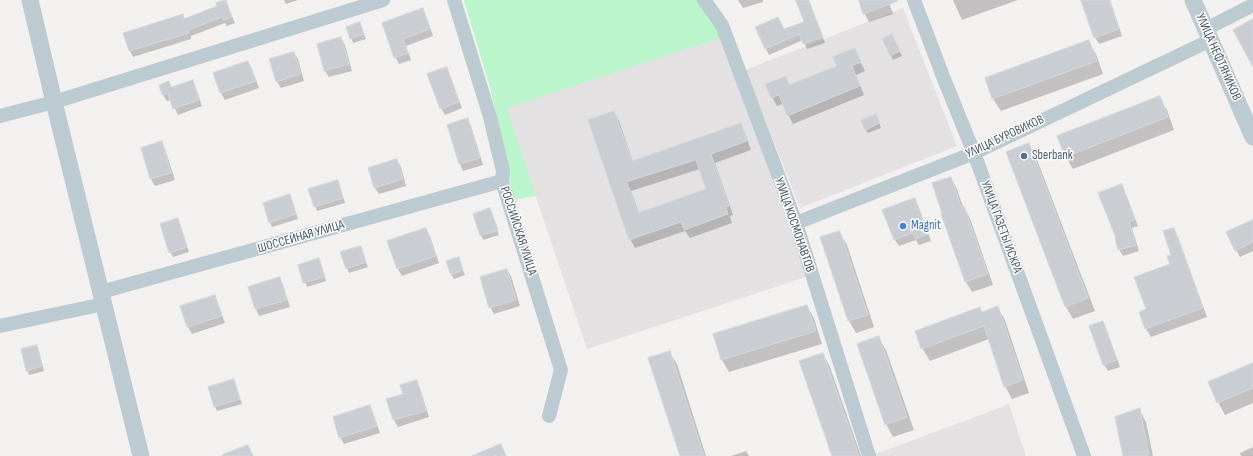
<!DOCTYPE html>
<html>
<head>
<meta charset="utf-8">
<style>
	body { margin:0 }
	canvas { display:block; background:#f3f0f0 }
</style>
</head>
<body>
<canvas width="1253" height="456"></canvas>
<script>
const g = document.querySelector('canvas').getContext('2d');
g.lineJoin = 'round';
function fill(path, color) { g.fillStyle = color; g.fill(path, 'evenodd'); }
function stroke(path, color, width, dash) { g.strokeStyle = color; g.lineWidth = width; g.lineCap = dash ? 'butt' : 'round'; g.setLineDash(dash || []); g.stroke(path); }
function label(font, color, halo, rows, align = 'center') {
  g.font = font + ' "Sofia Sans Condensed",sans-serif'; g.lineWidth = 3; g.setLineDash([]); g.textBaseline = 'middle'; g.strokeStyle = halo; g.fillStyle = color; for (const [text, x, y, turn = 0] of rows) {
    g.save(); g.translate(x, y); g.rotate((+turn || 0) * Math.PI / 180); g.textAlign = isNaN(turn) ? turn : align; if (halo) g.strokeText(text, 0, 0); g.fillText(text, 0, 0); g.restore();
  }
}
const education = new Path2D(`
	M903,8L957,146L800,208L745,70Z
	M720,38L775,188L809,276L587,349L506,108Z
	M1009,404L1026,456H870L986,413Z`);
const green = new Path2D(`
	M464,0H701L714,21L720,38L507,108L536,196L514,200L491,91Z`);
const shadow = new Path2D(`
	M284,0H298L286,4Z
	M738,0H763V2L743,8Z
	M797,0H809L825,43L807,49L803,40L769,55L766,49L778,18L784,30L805,22Z
	M860,0H888L893,14L869,22L864,13Z
	M953,0H1018L962,20Z
	M1082,0H1110L1122,36L1099,44L1095,37Z
	M225,1L235,23L227,26L225,23L191,36V39L133,57L130,51L124,34L182,15L185,19L218,6Z
	M422,9L426,16L433,36L406,46L411,60L399,64L395,57L384,23Z
	M359,23L366,39L353,43L347,27Z
	M341,38L345,45L352,71L329,77L325,71Z
	M894,40L902,56L893,60L891,55Z
	M1088,41L1096,54L1103,74L1001,111L993,99L986,78Z
	M854,49L865,71L856,75L864,95L793,124L783,104L777,106L772,97L785,77L790,86L838,67Z
	M294,53L298,59L304,81L281,88L277,82L270,60Z
	M248,62L252,69L259,88L225,100L221,93L214,73Z
	M446,68L450,75L462,108L445,115L441,108Z
	M192,81L196,88L202,106L178,115L171,100L167,101L163,95L172,88Z
	M1159,98L1167,110L1174,130L1073,169L1066,157L1058,137Z
	M614,112L619,121L633,162L740,124L745,133L751,150L715,163L733,215L730,216L732,223L690,238L685,231L635,248L630,239ZM700,169L708,189L639,213L631,191Z
	M467,120L471,126L483,165L463,171L460,164L448,126Z
	M878,120L881,128L868,133L865,129Z
	M162,143L165,149L175,180L155,186L151,179L142,148Z
	M1029,144L1036,157L1095,311L1073,319L1066,307Z
	M397,160L401,167L406,186L379,194L375,188Z
	M951,178L957,189L963,207L970,218L993,285L972,292L966,282Z
	M338,181L345,203L317,211L310,190Z
	M1125,192L1138,226L1132,228L1139,251L1123,256L1119,249Z
	M290,195L298,219L272,227L270,222Z
	M914,199L918,205L931,241L919,245L916,240L899,246L895,240Z
	M490,209L499,235L483,240L474,215Z
	M1253,221V251L1240,257L1236,250Z
	M180,224L189,252L173,257L170,252Z
	M426,229L430,236L439,263L402,276L398,269L389,241Z
	M1173,229L1178,237L1207,317L1151,337L1146,329L1140,313L1147,310L1171,264Z
	M839,232L847,245L874,327L856,333L849,321L821,238Z
	M360,247L368,267L349,273L347,268Z
	M458,258L465,275L454,279L451,274Z
	M319,260L326,281L307,287L299,266Z
	M507,270L511,276L520,306L494,314L490,307Z
	M279,278L283,285L290,307L259,316L256,309L249,287Z
	M214,296L218,303L225,323L192,334L188,327L182,307Z
	M807,306L814,318L822,344L729,372L722,360L714,334Z
	M998,308L1005,320L1029,393L1012,399L1005,386L989,339L930,361L922,348L982,313Z
	M1102,322L1106,328L1120,367L1108,371L1104,365Z
	M878,337L886,350L914,430L893,437L886,424Z
	M37,346L39,351L44,371L29,375L27,370Z
	M669,352L677,364L706,456H681Z
	M823,354L830,367L861,456H833Z
	M1253,364V403L1225,415L1218,402Z
	M234,381L242,404L217,411L215,407Z
	M416,382L420,388L429,417L398,427L394,420L388,400L404,395Z
	M370,406L373,413L380,433L344,444L340,437Z
	M1139,409L1146,422L1153,456H1124Z
	M1253,447V456H1241L1240,453Z
	M746,451L749,456H731Z`);
const building = new Path2D(`
	M226,0L232,17L223,20L222,17L188,30L189,33L129,51L123,33L183,14L184,19L217,6L216,3Z
	M796,0H808L823,37L803,44L799,34L765,49L755,27L778,17L784,29L804,22Z
	M859,0H898V1L863,14Z
	M1081,0H1109L1119,29L1094,38Z
	M423,8L430,29L403,39L408,53L394,58L382,23Z
	M1253,19V67L1233,30Z
	M360,22L364,34L350,39L346,27Z
	M892,34L900,51L890,56L882,39Z
	M341,37L349,64L324,71L317,44Z
	M1089,40L1097,61L992,99L985,78Z
	M855,48L861,62L852,66L860,86L787,116L779,95L771,98L765,84L786,76L789,85L837,66L833,57Z
	M294,52L301,74L276,82L269,59Z
	M248,61L256,81L220,93L213,73Z
	M447,67L459,102L440,109L427,74Z
	M193,80L199,100L173,109L168,93L162,95L159,85L169,81L171,87Z
	M1160,96L1168,117L1065,157L1057,136Z
	M614,111L632,161L741,123L747,141L711,154L729,206L726,207L728,214L684,230L681,222L629,240L588,120ZM696,160L706,189L638,213L627,182Z
	M876,114L880,123L865,130L861,121Z
	M468,118L480,158L459,164L447,125Z
	M162,141L171,173L150,179L141,148Z
	M1029,143L1088,298L1065,307L1006,152Z
	M397,159L403,179L374,188L368,168Z
	M951,177L961,207L964,206L988,274L965,282L941,214L942,213L932,183Z
	M338,180L343,198L314,207L308,189Z
	M1122,184L1135,219L1129,222L1136,245L1118,250L1115,238H1116L1098,193Z
	M290,194L296,214L269,223L263,203Z
	M915,198L928,234L915,239L913,233L894,240L882,210Z
	M490,208L498,230L480,236L473,214Z
	M178,218L187,247L169,253L160,224Z
	M1253,220V242L1235,251L1226,232Z
	M426,228L436,256L397,269L387,241Z
	M1174,228L1203,308L1145,329L1139,312L1146,309L1134,277L1170,264L1167,256L1171,255L1163,231Z
	M840,231L868,315L848,321L820,237Z
	M361,246L366,262L346,269L340,252Z
	M459,257L463,270L451,275L446,261Z
	M319,258L325,277L303,283L298,265Z
	M507,269L516,300L489,308L480,277Z
	M280,277L287,300L255,309L248,287Z
	M215,295L222,316L187,327L180,306Z
	M807,305L816,331L721,360L713,334Z
	M998,306L1023,380L1004,387L984,326L921,349L915,331L980,307L982,312Z
	M1103,321L1117,360L1103,365L1089,326Z
	M879,336L907,417L885,425L857,344Z
	M37,345L42,366L26,371L21,349Z
	M670,351L704,456H680L648,358Z
	M823,353L859,456H832L799,361Z
	M1253,363V388L1217,403L1208,382Z
	M234,379L240,399L214,407L208,387Z
	M417,380L426,411L393,420L386,399L403,394L400,385Z
	M370,405L377,426L339,438L333,417Z
	M1140,408L1149,456H1123L1115,417Z
	M501,444L506,456H472Z
	M248,445L253,456H222V455Z`);
const minor = new Path2D(`
	M454,0L490,117L503,171L502,181L561,370L549,416
	M704,0L722,25L796,223L869,456
	M914,0L944,79L974,153L1084,456
	M1206,29L1253,5
	M0,116L54,102L383,0
	M796,223L974,153L1211,40
	M101,292L502,181
	M0,326L104,304`);
const tertiary = new Path2D(`
	M30,0L54,102L141,456
	M1193,0L1253,137`);
const markers = [
	[1024,156,4,"#5c6f8a"],
	[903,226,4,"#3f7fe0"]
];
const streetNames = [
	["УЛИЦА НЕФТЯНИКОВ",1218,57,66],
	["УЛИЦА БУРОВИКОВ",1005,137,-25],
	["УЛИЦА КОСМОНАВТОВ",794,225,71],
	["УЛИЦА ГАЗЕТЫ ИСКРА",1001,227,70],
	["РОССИЙСКАЯ УЛИЦА",518,231,72],
	["ШОССЕЙНАЯ УЛИЦА",301,237,-16]
];
const serviceNames = [
	["Sberbank",1032,156]
];
const shopNames = [
	["Magnit",911,226]
];
fill(education, '#e4e1e2');
fill(green, '#baf5cb');
fill(shadow, '#0003');
fill(building, '#caced3');
stroke(building, '#d4d7dc', 1);
stroke(minor, '#bccad1', 14);
stroke(tertiary, '#bccad1', 17);
for (const [x, y, r, color] of markers) { const dot = new Path2D(); dot.arc(x, y, r, 0, 2 * Math.PI); g.fillStyle = color; g.fill(dot); stroke(dot, '#fff', 1.5); }
label('13px', '#465660', '#fff', streetNames);
label('13px', '#4e5e75', '#fff', serviceNames, 'left');
label('13px', '#366cbe', '#fff', shopNames, 'left');
</script>
</body>
</html>
